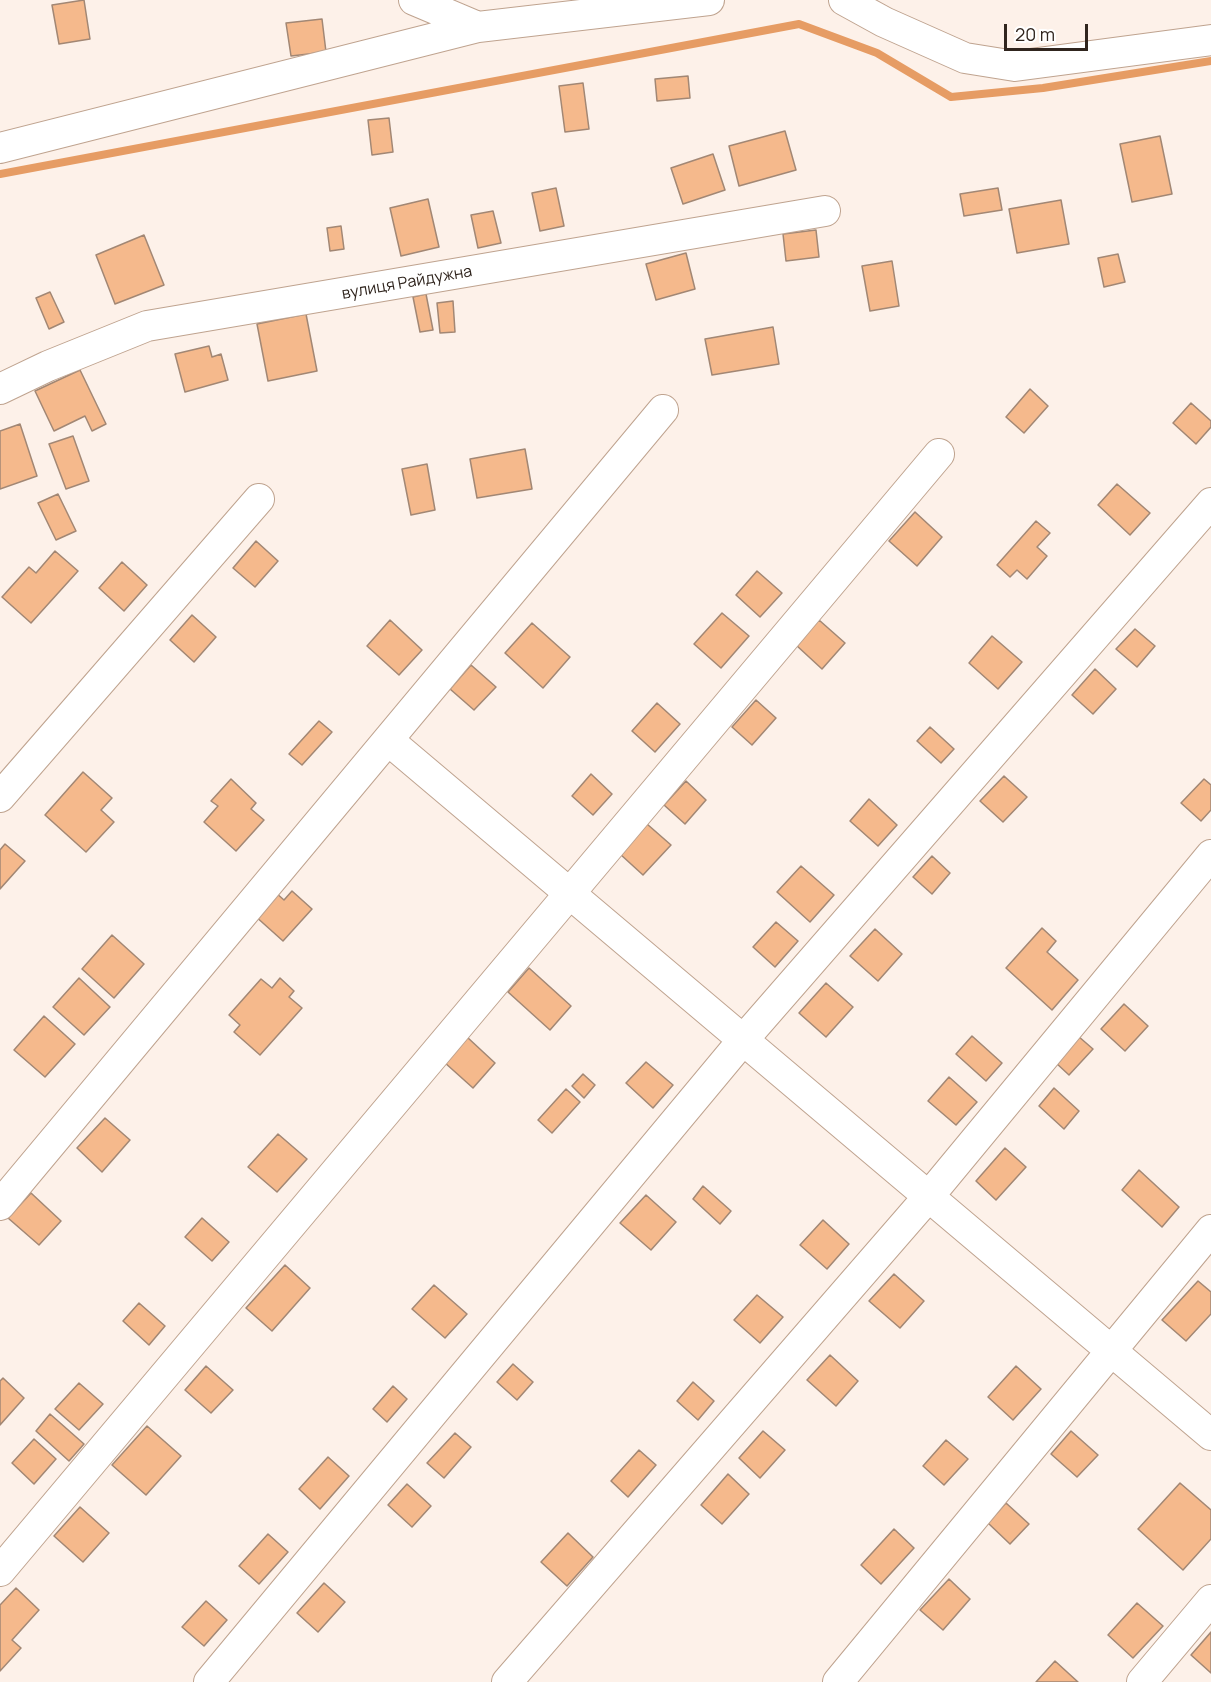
<!DOCTYPE html>
<html>
<head>
<meta charset="utf-8">
<style>
	body { margin:0 }
	#map { position:relative; width:1211px; height:1682px; overflow:hidden; background:#fdf1e9; font-family:Manrope,sans-serif }
	canvas { display:block }
	.scale { position:absolute; left:1004px; top:24px; width:84px; height:27px; box-sizing:border-box; border:3px solid #30251e; border-top:0; padding-left:8px; font-size:18px; line-height:21px; white-space:nowrap; color:#30251e; -webkit-text-stroke:4px #fff; paint-order:stroke }
</style>
</head>
<body>
<div id="map">
<canvas width="1211" height="1682"></canvas>
<div class="scale">20 m</div>
</div>
<script>
const g = document.querySelector('canvas').getContext('2d');
g.lineJoin = 'round';
function stroke(path, color, width, dash) { g.strokeStyle = color; g.lineWidth = width; g.lineCap = dash ? 'butt' : 'round'; g.setLineDash(dash || []); g.stroke(path); }
function fill(path, color) { g.fillStyle = color; g.fill(path, 'evenodd'); }
function label(font, color, halo, rows, align = 'center') {
  g.font = font + ' Manrope,sans-serif'; g.lineWidth = 4.5; g.setLineDash([]); g.textBaseline = 'middle'; g.strokeStyle = halo; g.fillStyle = color; for (const [text, x, y, turn = 0] of rows) {
    g.save(); g.translate(x, y); g.rotate((+turn || 0) * Math.PI / 180); g.textAlign = isNaN(turn) ? turn : align; if (halo) g.strokeText(text, 0, 0); g.fillText(text, 0, 0); g.restore();
  }
}
const stream = new Path2D(`
	M0,174L799,24L877,53L951,97L1043,88L1211,61`);
const building = new Path2D(`
	M84,0L90,39L59,44L52,5Z
	M322,19L326,52L291,56L286,23Z
	M688,76L690,98L657,101L655,79Z
	M583,83L589,129L565,132L559,86Z
	M389,118L393,152L372,155L368,120Z
	M785,131L796,170L739,186L729,146Z
	M1160,136L1172,194L1132,202L1120,144Z
	M713,154L725,190L683,204L671,168Z
	M556,188L564,226L540,231L532,193Z
	M998,188L1002,210L964,216L960,194Z
	M428,199L439,247L401,256L390,208Z
	M1061,200L1069,244L1017,253L1009,209Z
	M493,211L501,243L478,248L471,215Z
	M341,226L344,249L330,251L327,228Z
	M816,230L819,257L786,261L783,234Z
	M144,235L164,285L115,304L96,255Z
	M686,253L695,289L656,300L646,264Z
	M1118,254L1125,282L1104,287L1098,258Z
	M892,261L899,306L870,311L862,266Z
	M50,292L64,322L49,329L36,298Z
	M426,294L433,330L420,332L413,297Z
	M453,301L455,332L440,333L437,303Z
	M306,314L317,371L268,381L257,324Z
	M773,327L779,364L712,375L705,339Z
	M209,346L212,357L221,354L228,380L185,392L175,354Z
	M80,370L106,424L92,431L85,416L54,431L35,391Z
	M1030,389L1048,406L1024,433L1006,417Z
	M1191,403L1211,421V427L1196,444L1173,423Z
	M20,424L37,476L0,489V431Z
	M73,436L89,481L66,489L49,444Z
	M525,449L532,489L477,498L470,459Z
	M427,464L435,510L411,515L402,469Z
	M1117,484L1150,513L1130,535L1098,505Z
	M58,494L76,531L56,540L38,503Z
	M915,512L942,537L917,566L889,541Z
	M1036,521L1050,533L1037,547L1047,556L1027,579L1017,570L1010,577L997,565Z
	M256,541L278,561L255,587L233,568Z
	M55,551L78,571L31,623L2,597L29,567L36,573Z
	M122,562L147,585L124,611L99,588Z
	M757,571L782,593L760,617L736,595Z
	M722,613L749,636L721,668L694,644Z
	M192,615L216,637L194,662L170,640Z
	M390,620L422,650L399,675L367,646Z
	M819,620L845,643L822,669L796,645Z
	M532,623L570,657L543,688L505,653Z
	M1135,629L1155,646L1137,667L1116,649Z
	M992,636L1022,662L998,689L969,663Z
	M471,665L496,687L474,710L450,689Z
	M1095,669L1116,689L1093,714L1072,695Z
	M756,700L776,718L752,745L732,727Z
	M657,703L680,724L655,752L632,731Z
	M319,721L332,732L302,765L289,754Z
	M930,727L954,749L941,763L917,741Z
	M83,772L112,798L101,810L114,822L86,852L45,815Z
	M591,774L612,794L593,815L572,796Z
	M1004,776L1027,797L1003,822L980,801Z
	M231,779L256,803L251,809L264,820L236,851L204,822L218,806L211,801Z
	M1204,779L1211,785V810L1201,821L1181,803Z
	M686,781L706,800L685,824L664,805Z
	M869,799L897,825L878,846L850,821Z
	M647,824L671,845L643,875L620,854Z
	M5,844L25,861L0,889V850Z
	M932,856L950,873L932,894L913,877Z
	M801,866L834,895L810,922L777,892Z
	M292,891L312,909L283,941L254,915L275,892L284,900Z
	M776,922L798,941L775,967L753,947Z
	M1042,928L1056,941L1047,952L1078,980L1052,1010L1006,968Z
	M875,929L902,954L878,981L850,956Z
	M112,935L144,964L114,998L82,969Z
	M529,968L571,1006L550,1030L508,992Z
	M79,978L110,1007L84,1035L53,1007Z
	M280,978L294,991L289,997L302,1008L260,1055L234,1032L240,1025L229,1015L261,979L272,988Z
	M826,983L853,1007L826,1037L799,1013Z
	M1124,1004L1148,1026L1125,1051L1101,1029Z
	M44,1016L75,1044L45,1077L14,1050Z
	M972,1036L1002,1063L986,1081L956,1054Z
	M1078,1036L1093,1049L1069,1075L1055,1062Z
	M467,1037L495,1063L473,1088L444,1062Z
	M646,1062L673,1085L653,1108L626,1083Z
	M583,1074L595,1085L584,1098L572,1086Z
	M949,1077L977,1102L956,1125L928,1101Z
	M1054,1088L1079,1111L1064,1129L1039,1106Z
	M566,1089L580,1102L552,1133L538,1120Z
	M105,1118L130,1140L102,1172L77,1148Z
	M278,1134L307,1159L277,1192L248,1167Z
	M1005,1148L1026,1167L996,1200L976,1181Z
	M1139,1170L1179,1207L1162,1227L1122,1190Z
	M703,1186L731,1211L720,1224L693,1199Z
	M31,1193L61,1221L39,1245L8,1218Z
	M646,1195L676,1222L651,1250L620,1223Z
	M202,1218L229,1242L212,1261L185,1237Z
	M823,1220L849,1244L827,1269L800,1245Z
	M285,1265L310,1288L272,1331L246,1308Z
	M894,1274L924,1301L900,1328L869,1301Z
	M1198,1281L1211,1292V1314L1186,1341L1162,1320Z
	M434,1285L467,1314L445,1338L412,1309Z
	M757,1295L783,1317L760,1343L734,1320Z
	M139,1303L165,1326L149,1345L123,1321Z
	M830,1355L858,1381L836,1406L807,1380Z
	M513,1364L533,1382L517,1400L497,1382Z
	M206,1366L233,1390L211,1413L185,1390Z
	M1016,1366L1041,1389L1013,1420L988,1397Z
	M3,1378L24,1398L0,1425V1381Z
	M693,1382L714,1401L698,1420L677,1401Z
	M79,1383L103,1404L79,1430L55,1409Z
	M393,1386L407,1399L387,1422L373,1409Z
	M50,1414L84,1444L69,1461L36,1431Z
	M147,1426L181,1456L146,1495L112,1465Z
	M763,1431L785,1450L760,1478L739,1458Z
	M1071,1431L1098,1455L1077,1477L1051,1454Z
	M455,1433L471,1447L444,1478L427,1463Z
	M34,1439L56,1459L34,1484L12,1463Z
	M946,1440L968,1459L944,1485L923,1466Z
	M639,1450L656,1465L628,1497L611,1481Z
	M328,1457L349,1476L320,1509L299,1489Z
	M728,1474L749,1494L722,1524L701,1505Z
	M1180,1483L1211,1510V1539L1183,1570L1138,1529Z
	M407,1484L431,1506L412,1527L388,1505Z
	M1006,1503L1029,1524L1010,1544L988,1523Z
	M80,1507L109,1533L83,1562L54,1536Z
	M894,1529L914,1548L881,1584L861,1565Z
	M568,1533L593,1557L567,1586L541,1562Z
	M268,1534L288,1552L259,1584L239,1566Z
	M949,1579L970,1599L943,1630L920,1610Z
	M324,1583L345,1602L318,1632L297,1613Z
	M16,1588L39,1610L12,1640L21,1648L0,1671V1605Z
	M206,1601L227,1620L204,1646L182,1627Z
	M1137,1603L1163,1626L1133,1658L1108,1635Z
	M1211,1632V1673L1191,1655Z
	M1055,1661L1078,1682H1036Z`);
const street = new Path2D(`
	M414,0L478,27
	M844,0L884,22L965,58L1015,66L1211,40
	M0,148L478,27L709,0
	M0,389L48,366L147,326L825,211
	M388,740L1211,1435
	M0,797L259,499
	M0,1205L663,410
	M0,1571L939,454
	M209,1682L743,1040L1211,503
	M507,1682L929,1196L1211,855
	M838,1682L1211,1230
	M1142,1682L1211,1600`);
const streetNames = [
	["вулиця Райдужна",407,283,-10]
];
stroke(stream, '#e69c64', 8);
fill(building, '#f5b98c');
stroke(building, '#a28774', 1.5);
stroke(street, '#bfa38f', 32);
stroke(street, '#fff', 30);
label('16px', '#30251e', '#fff', streetNames);
</script>
</body>
</html>
